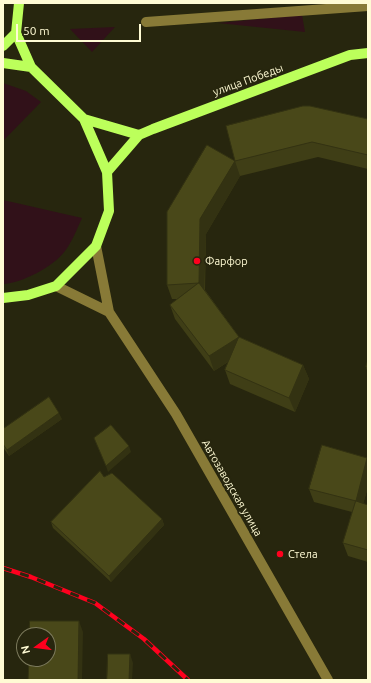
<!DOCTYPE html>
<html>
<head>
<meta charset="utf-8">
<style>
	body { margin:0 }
	#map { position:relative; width:371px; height:683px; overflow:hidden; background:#27260e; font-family:Ubuntu,sans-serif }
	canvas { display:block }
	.frame { position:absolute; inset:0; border:4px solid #fffbd4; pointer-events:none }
	.north { position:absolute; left:16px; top:627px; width:40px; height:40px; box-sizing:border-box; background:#27260e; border:1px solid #7d7b5d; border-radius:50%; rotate:256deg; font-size:11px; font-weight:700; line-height:16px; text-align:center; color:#fffbd4 }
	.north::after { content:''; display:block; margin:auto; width:14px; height:18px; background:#ff001e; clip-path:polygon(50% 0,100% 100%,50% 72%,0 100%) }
	.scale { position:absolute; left:16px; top:24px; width:125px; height:18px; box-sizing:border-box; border:2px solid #fffbd4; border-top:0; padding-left:5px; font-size:12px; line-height:14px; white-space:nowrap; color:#fffbd4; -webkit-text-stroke:3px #27260e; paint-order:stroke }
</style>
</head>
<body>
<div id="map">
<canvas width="371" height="683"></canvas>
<div class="frame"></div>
<div class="north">N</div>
<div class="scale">50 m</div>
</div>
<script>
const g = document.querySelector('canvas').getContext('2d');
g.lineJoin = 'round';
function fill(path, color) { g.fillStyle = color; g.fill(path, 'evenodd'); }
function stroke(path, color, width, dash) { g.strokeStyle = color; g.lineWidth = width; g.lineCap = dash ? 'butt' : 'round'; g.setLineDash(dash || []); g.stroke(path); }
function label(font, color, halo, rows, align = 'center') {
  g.font = font + ' Ubuntu,sans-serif'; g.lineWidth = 4; g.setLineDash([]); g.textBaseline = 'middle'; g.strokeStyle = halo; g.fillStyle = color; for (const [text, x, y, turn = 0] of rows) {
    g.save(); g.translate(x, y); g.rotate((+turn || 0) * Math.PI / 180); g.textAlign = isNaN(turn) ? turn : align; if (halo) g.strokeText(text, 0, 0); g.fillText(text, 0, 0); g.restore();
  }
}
const green = new Path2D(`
	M302,15L305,32L218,23Z
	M115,27L92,52L70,29Z
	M3,83L26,91L41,102L3,141Z
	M3,200L82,218C77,229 72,242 65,251C53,267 22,283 3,284Z`);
const minor = new Path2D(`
	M146,22L368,6
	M96,246L109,312L176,414L328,680
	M56,286L109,312`);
const major = new Path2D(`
	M3,46L16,33L19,3
	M3,63L31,67
	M84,119L139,135
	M107,172L139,135L153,129L350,55L368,53
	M3,298L28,295L56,286L96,246L109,211L107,172L84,119L31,67L16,33`);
const rail = new Path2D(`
	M3,568L31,577L95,603L144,639L188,680`);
const wall = new Path2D(`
	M368,119V169L318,157L240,176L206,234L205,290L239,337L303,365L309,379L295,412L230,384L225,370L228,362L214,371L175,319L170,305L177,299H172L167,285L235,161Z
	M368,360V374L366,367Z
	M62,419L9,456L3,447V429Z
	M367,458L368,460V487L363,504L368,505V562L348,556L343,543L352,512L314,502L309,489Z
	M104,477L162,519L164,525L111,582L53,528L51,522Z`);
const shadedWall = new Path2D(`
	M235,161L240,176L206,234L204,298L199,283L200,219Z
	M239,337L244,351L214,371L209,356Z
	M303,365L309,379L295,412L289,398Z
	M59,413L62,419L9,456L7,450Z
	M129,446L131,452L108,472L106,466Z
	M367,458L368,460V487L360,515L356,501Z
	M162,519L164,525L111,582L109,576Z
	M79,621L83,632L82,680H78Z
	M130,654L133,663L132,680H129Z`);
const building = new Path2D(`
	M303,106H310L368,119V155L312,142L235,161L226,126Z
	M207,145L235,161L200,219L199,283L167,285V212Z
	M199,283L239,337L209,356L170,305Z
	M239,337L303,365L289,398L225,370Z
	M368,360V368L366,367Z
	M49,397L59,413L7,450L3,444V429Z
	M111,425L129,446L106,466L94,438Z
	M322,445L367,458L356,501L309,489Z
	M100,471L104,477L112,473L162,519L109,576L51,522Z
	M356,501L368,505V550L343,543Z
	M30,621H79L78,680H28L29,659H48V635H29Z
	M108,654H130L129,680H107Z`);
const markers = [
	[197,261,4,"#ff001e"],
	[280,554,4,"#ff001e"]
];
const streetNames = [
	["улица Победы",248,80,-20],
	["Автозаводская улица",232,488,60]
];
const poiNames = [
	["Фарфор",205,261],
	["Стела",288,554]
];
fill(green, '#311119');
stroke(minor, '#887a37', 10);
stroke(major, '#bcff5b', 10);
stroke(rail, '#ff001e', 4.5);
stroke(rail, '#27260e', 3, [9]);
fill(wall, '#3f3e16');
fill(shadedWall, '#333212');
fill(building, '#494819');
stroke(building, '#333212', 1);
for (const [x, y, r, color] of markers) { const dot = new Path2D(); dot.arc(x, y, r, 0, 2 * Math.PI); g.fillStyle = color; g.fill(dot); stroke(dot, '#27260e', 1.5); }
label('11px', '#fffbd4', '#27260e', streetNames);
label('11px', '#fffbd4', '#27260e', poiNames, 'left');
</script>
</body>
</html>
